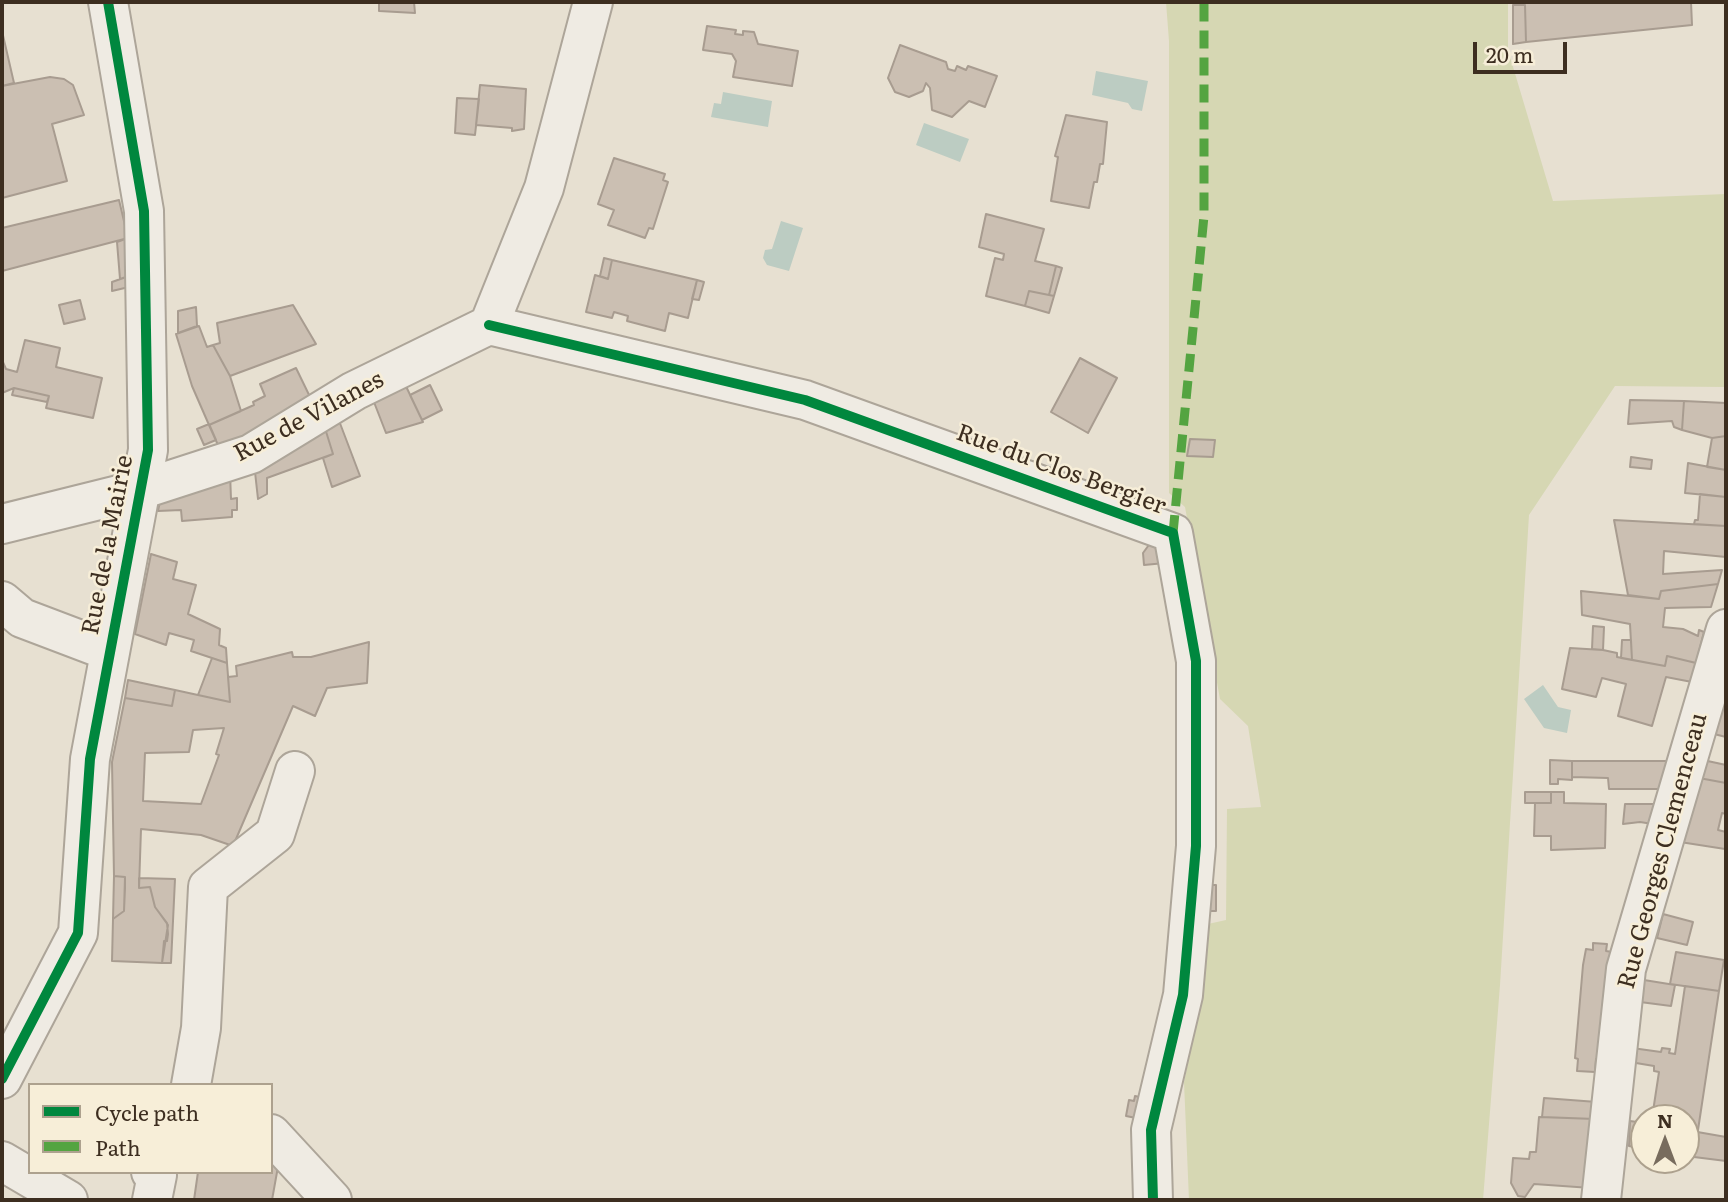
<!DOCTYPE html>
<html>
<head>
<meta charset="utf-8">
<style>
	body { margin:0 }
	#map { position:relative; width:1728px; height:1202px; overflow:hidden; background:#e7e0d1; font-family:Literata,serif }
	canvas { display:block }
	.frame { position:absolute; inset:0; border:4px solid #3d2e20; pointer-events:none }
	.legend { position:absolute; left:28px; top:1083px; width:245px; height:91px; box-sizing:border-box; background:#f7eed8; border:2px solid #ada18e; margin:0; padding:9px 12px; list-style:none; font-size:21px; color:#3d2e20 }
	.legend li { display:flex; align-items:center; gap:14px; height:35px }
	.legend b { width:35px; border:2px solid #ada18e }
	.north { position:absolute; left:1630px; top:1104px; width:70px; height:70px; box-sizing:border-box; background:#f7eed8; border:2px solid #ada18e; border-radius:50%; rotate:0deg; font-size:19px; font-weight:700; line-height:28px; text-align:center; color:#3d2e20 }
	.north::after { content:''; display:block; margin:auto; width:24px; height:32px; background:#786c5e; clip-path:polygon(50% 0,100% 100%,50% 72%,0 100%) }
	.scale { position:absolute; left:1473px; top:42px; width:94px; height:32px; box-sizing:border-box; border:4px solid #3d2e20; border-top:0; padding-left:9px; font-size:21px; line-height:24px; white-space:nowrap; color:#3d2e20; -webkit-text-stroke:5px #f7eed8; paint-order:stroke }
</style>
</head>
<body>
<div id="map">
<canvas width="1728" height="1202"></canvas>
<div class="frame"></div>
<ul class="legend">
<li><b style="height:9px;background:#00873e"></b>Cycle path</li>
<li><b style="height:9px;background:#54a441"></b>Path</li>
</ul>
<div class="north">N</div>
<div class="scale">20 m</div>
</div>
<script>
const g = document.querySelector('canvas').getContext('2d');
g.lineJoin = 'round';
function fill(path, color) { g.fillStyle = color; g.fill(path, 'evenodd'); }
function stroke(path, color, width, dash) { g.strokeStyle = color; g.lineWidth = width; g.lineCap = dash ? 'butt' : 'round'; g.setLineDash(dash || []); g.stroke(path); }
function label(font, color, halo, rows, align = 'center') {
  g.font = font + ' Literata,serif'; g.lineWidth = 5; g.setLineDash([]); g.textBaseline = 'middle'; g.strokeStyle = halo; g.fillStyle = color; for (const [text, x, y, turn = 0] of rows) {
    g.save(); g.translate(x, y); g.rotate((+turn || 0) * Math.PI / 180); g.textAlign = isNaN(turn) ? turn : align; if (halo) g.strokeText(text, 0, 0); g.fillText(text, 0, 0); g.restore();
  }
}
const green = new Path2D(`
	M1166,2H1508V50L1553,201L1726,194V387L1615,386L1529,515L1500,985L1483,1200H1189L1184,1082L1201,1001L1208,924L1226,920L1227,809L1261,807L1248,726L1220,699L1185,507L1169,493V41Z`);
const water = new Path2D(`
	M1096,71L1148,81L1142,111L1132,109L1128,103L1092,95Z
	M723,92L772,101L768,127L711,117L714,103L721,104Z
	M924,123L969,139L960,162L916,145Z
	M781,221L803,228L789,271L767,265L763,258L765,250L772,249Z
	M1543,685L1558,707L1571,710L1567,733L1544,728L1524,699Z`);
const building = new Path2D(`
	M379,2H414L415,13L379,11Z
	M1515,2H1691L1692,25L1526,42L1525,5H1513Z
	M1513,5H1525L1526,42L1513,44Z
	M707,26L736,30L735,34L743,35V31L754,32L758,44L798,51L792,86L733,77L736,61L732,54L703,50Z
	M2,31L14,83L2,86Z
	M900,45L946,62L948,69L955,71L957,66L966,70L968,66L997,76L985,107L969,101L952,117L932,110L930,88L926,83L923,91L909,97L895,92L888,78Z
	M50,77L64,79L73,85L84,115L52,124L67,181L2,198V86Z
	M480,85L526,89L524,129L512,131V128L476,125Z
	M457,98L479,99L475,135L455,133Z
	M1066,115L1107,122L1103,164H1100L1097,182H1094L1089,208L1051,201L1058,157L1055,156Z
	M614,158L665,174L663,180L668,182L653,229L649,228L645,238L608,225L614,210L598,204Z
	M119,200L128,238L2,271V228Z
	M986,214L1044,229L1035,261L1056,266L1049,295L1029,291L1025,306L986,296L995,258L1003,260L1004,254L979,247Z
	M128,238L129,276L120,279L117,242Z
	M604,258L612,260L608,279L600,276Z
	M612,260L697,280L688,318L669,313L665,331L627,321L628,316L614,312L612,318L586,312L595,275L608,279Z
	M1056,266L1062,268L1054,296L1049,295Z
	M129,276V287L112,291V282Z
	M697,280L704,282L699,300L692,299Z
	M1029,291L1054,296L1049,313L1025,306Z
	M80,300L85,319L64,324L59,305Z
	M293,305L316,344L230,376L213,345L220,343L217,323Z
	M196,307L197,326L178,333V311Z
	M199,326L207,347L213,345L230,376L241,411L209,425L192,386L176,334Z
	M25,340L60,348L56,367L102,378L93,418L46,408L49,396L14,388L2,393V360L6,369L17,372Z
	M1080,358L1117,378L1088,433L1051,412Z
	M296,368L312,401L222,454L209,425L254,405L253,402L265,396L260,384Z
	M403,380L423,422L386,433L372,397Z
	M430,385L442,410L422,420L410,395Z
	M14,388L49,396L47,402L12,395Z
	M1630,400L1684,401L1682,430L1674,427L1672,421L1628,424Z
	M1684,401L1726,403V436L1712,438L1682,430Z
	M338,418L360,476L332,487L323,458L333,454L324,425Z
	M209,424L216,440L204,445L197,429Z
	M324,425L333,454L267,478V494L258,499L254,463Z
	M1726,436V470L1707,467L1712,438Z
	M1190,439L1215,440L1213,457L1187,456Z
	M1631,457L1652,460L1651,469L1630,467Z
	M1688,463L1726,470V497L1685,493Z
	M230,473L231,499L237,498V510H232V517L182,521L181,510L158,511L161,496Z
	M1700,494L1726,497V526L1694,524L1695,520H1698Z
	M1614,520L1726,526V557L1664,551L1663,574L1722,570L1718,584L1661,591L1659,599L1628,595Z
	M1151,542L1165,554V563L1144,565L1143,553Z
	M151,554L177,562L173,579L196,585L188,614L220,629L219,645L226,648L227,663L191,651L194,640L169,633L166,645L135,634Z
	M1718,584L1711,607L1665,608L1663,627L1683,629L1698,636L1699,630L1704,632L1696,663L1667,656L1665,666L1632,660L1630,624L1582,615L1581,591L1659,599L1661,591Z
	M1593,626L1604,627L1603,650L1592,649Z
	M1622,640H1631L1632,660L1621,658Z
	M369,642L367,683L327,688L315,716L293,706L233,846L201,835L141,829L139,888L150,887L155,907L168,925L162,963L112,961L113,919L124,911L125,877L114,876L112,762L125,698L172,706L175,690L230,702L228,677L237,676L236,666L292,652L293,657H311ZM224,728L216,754L219,755L201,804L143,801L145,753L189,752L193,730Z
	M1570,648L1603,650L1617,653V657L1665,666L1667,656L1696,663L1692,682L1666,677L1652,726L1618,716L1626,684L1602,678L1596,697L1562,689Z
	M212,658L227,663L230,702L198,695Z
	M128,680L175,690L172,706L125,698Z
	M1718,701L1726,702V737L1710,733Z
	M1550,760L1572,761V780L1558,779V784H1550Z
	M1703,760L1726,765V783L1699,778Z
	M1572,761H1672L1666,789H1609L1608,778L1572,777Z
	M1699,778L1726,783V814L1722,813L1718,830L1726,832L1725,849L1680,842Z
	M1525,792H1551V803H1525Z
	M1551,792H1564V803L1606,804L1605,848L1551,850V836H1534L1535,803H1551Z
	M1625,804H1665L1659,825L1640,822L1623,824Z
	M114,876L125,877V888L124,911L113,919Z
	M139,878L175,879L171,963H162L164,941H167L168,934L167,923L155,907L150,887L139,888Z
	M1202,885H1216V911H1202Z
	M1663,914L1693,922L1687,945L1657,938Z
	M1593,943L1607,944L1606,951L1612,952L1601,1059H1596L1595,1072L1577,1071L1578,1059L1575,1058L1583,965L1586,949L1593,950Z
	M1676,952L1724,960L1719,991L1670,984Z
	M1644,980L1675,985L1671,1006L1640,1002Z
	M1685,986L1719,991L1698,1130L1686,1128V1118H1652L1659,1072L1654,1071V1066L1630,1062L1632,1048L1661,1052L1662,1048L1670,1049L1669,1053L1675,1054Z
	M1135,1096L1144,1098L1146,1120L1126,1116L1129,1100L1134,1101Z
	M1544,1098L1597,1102L1595,1119L1542,1117Z
	M1539,1117L1595,1119L1591,1188L1534,1184L1525,1197L1518,1196L1511,1183L1513,1158L1529,1159L1530,1152H1536Z
	M1630,1121L1644,1123V1149L1629,1146Z
	M1686,1130L1726,1137V1161L1686,1156Z
	M271,1160L279,1161L272,1200H194L198,1172H271Z`);
const minor = new Path2D(`
	M489,325L805,400L1173,533L1196,661V846L1183,995L1151,1130L1153,1200
	M489,325L544,188L593,2
	M2,524L143,489L251,454L354,391L489,325
	M2,601L22,618L109,651
	M2,1079L78,933L90,759L148,450L144,211L108,2
	M191,1085L201,1028L208,887L275,834L295,771
	M271,1134L332,1200
	M2,1161L68,1200
	M151,1172L157,1175L152,1200
	M1601,1200L1626,969L1726,629`);
const quiet = new Path2D(`
	M1173,533L1204,216V2`);
const cycleway = new Path2D(`
	M489,325L805,400L1173,533L1196,661V846L1183,995L1151,1130L1153,1200
	M2,1079L78,933L90,759L148,450L144,211L108,2`);
const streetNames = [
	["Rue de Vilanes",309,417,-28],
	["Rue du Clos Bergier",1061,470,20],
	["Rue de la Mairie",108,545,-79],
	["Rue Georges Clemenceau",1663,851,-75]
];
fill(green, '#d6d7b3');
fill(water, '#bcccc2');
fill(building, '#cbbfb2');
stroke(building, '#a89c90', 2);
stroke(minor, '#ada599', 42);
stroke(minor, '#efebe3', 38);
stroke(quiet, '#54a441', 9, [18, 9]);
stroke(cycleway, '#00873e', 10);
label('24px', '#3d2e20', '#f7eed8', streetNames);
</script>
</body>
</html>
